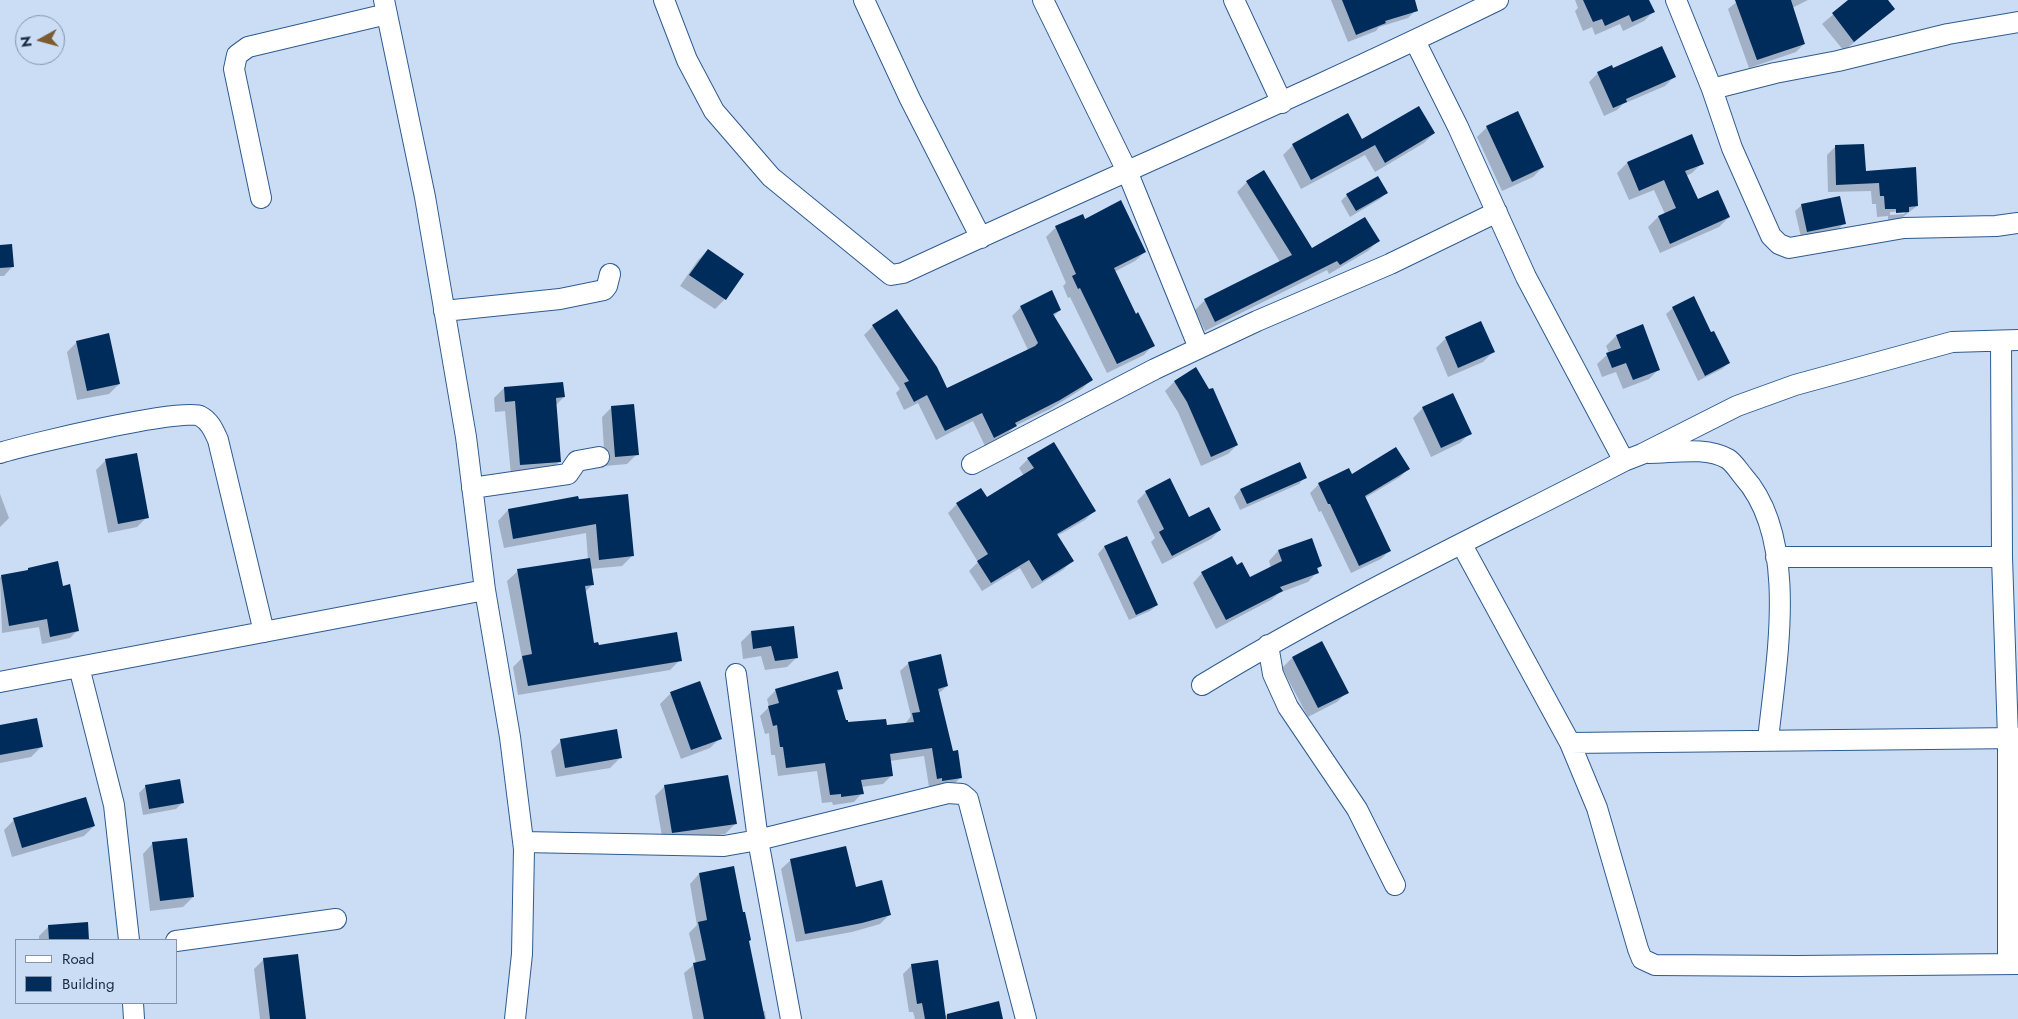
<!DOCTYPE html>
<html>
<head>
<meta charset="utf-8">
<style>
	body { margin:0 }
	#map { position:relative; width:2018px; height:1019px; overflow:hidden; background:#caddf5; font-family:Jost,sans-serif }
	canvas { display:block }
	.legend { position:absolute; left:15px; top:939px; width:162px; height:65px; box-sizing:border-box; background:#caddf5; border:1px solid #8295ad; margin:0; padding:6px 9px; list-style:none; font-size:15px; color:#172a41 }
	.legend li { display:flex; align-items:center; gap:10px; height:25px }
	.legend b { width:25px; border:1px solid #8295ad }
	.north { position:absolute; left:15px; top:15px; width:50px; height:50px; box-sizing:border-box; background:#caddf5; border:1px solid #8295ad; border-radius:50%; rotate:263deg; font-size:14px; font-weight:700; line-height:20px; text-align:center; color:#172a41 }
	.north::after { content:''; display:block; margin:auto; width:18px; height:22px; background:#7a5c30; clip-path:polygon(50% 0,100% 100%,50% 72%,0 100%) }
</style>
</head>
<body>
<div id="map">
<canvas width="2018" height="1019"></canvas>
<ul class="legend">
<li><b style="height:6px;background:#fff"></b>Road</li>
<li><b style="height:14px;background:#002c5c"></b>Building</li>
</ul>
<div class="north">N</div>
</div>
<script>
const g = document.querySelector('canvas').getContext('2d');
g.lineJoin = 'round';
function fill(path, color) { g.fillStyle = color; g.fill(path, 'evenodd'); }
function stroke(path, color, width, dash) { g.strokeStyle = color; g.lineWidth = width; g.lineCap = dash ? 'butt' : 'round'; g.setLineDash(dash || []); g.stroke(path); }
const shadow = new Path2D(`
	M1331,0H1413L1416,10L1408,18L1379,27L1376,31L1348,42Z
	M1575,0H1648L1653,12L1644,21L1623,31L1620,24L1595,35L1592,27L1583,31L1575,11L1578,8Z
	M1739,0H1808L1792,8L1804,44L1796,52L1749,68L1728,9Z
	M1850,0H1886L1893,9L1844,51L1822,24Z
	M1612,69L1674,77L1665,86L1623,104L1617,110L1604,116L1589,82L1598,73Z
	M1487,127L1543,167L1533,177L1502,191L1477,137Z
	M1434,133L1424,143L1375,172L1365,155L1301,189L1283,155L1293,145L1361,141Z
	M1691,136L1702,163L1692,173L1686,176L1697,200L1729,217L1719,227L1660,253L1648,227L1658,217L1665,214L1654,190L1629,200L1617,173L1627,163Z
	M1836,146L1864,172L1917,206L1899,220L1888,221V216L1877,217L1876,204H1872L1871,191L1828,192L1827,155ZM1906,211L1904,214L1890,215V212Z
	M1247,182L1312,249L1378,241L1368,251L1329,274L1327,270L1205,331L1195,310L1205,300L1280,262L1237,192Z
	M1386,193L1380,199L1350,217L1341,201L1347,195Z
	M1802,205L1844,223L1838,230L1801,237L1795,211Z
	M1084,220L1145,252L1135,261L1114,272L1135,315L1153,345L1144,355L1107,373L1070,297L1068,298L1063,286L1066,283L1046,237L1056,227Z
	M0,246L12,267L4,276H0Z
	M708,250L725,299L715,309L680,286L698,260Z
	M1021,307L1060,310L1053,317L1091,380L1082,389L1050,409L1015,426L1006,435L985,446L973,421L936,440L918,403L904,410L896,393L900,389L864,335L873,326L946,389L1028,350L1012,316Z
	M1673,308L1729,363L1722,369L1698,381L1666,314Z
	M1643,326L1659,369L1649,379L1623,389L1616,372L1602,377L1597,364L1609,353L1606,346L1616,336Z
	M1446,338L1493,352L1483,362L1448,377L1436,348Z
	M77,342L119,384L109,394L77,400L67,352Z
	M1174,382L1209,391L1237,445L1228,454L1201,466L1178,412L1165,391Z
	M504,388L564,397L555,406L560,461L550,471L511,475L505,411L495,412L494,398Z
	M612,407L637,454L627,464L605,466L602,417Z
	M1423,408L1470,433L1460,443L1431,457L1413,418Z
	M1028,459L1094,511L1085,520L1057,536L1072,561L1063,570L1032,589L1020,568L982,591L969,571L978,562L948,513L957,504L986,498L1024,476L1019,468Z
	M106,460L147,517L137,527L108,533L96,470Z
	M1300,463L1305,477L1299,484L1240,510L1234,497L1240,490Z
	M1408,469L1400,477L1365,498L1390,550L1381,559L1351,573L1321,511L1319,512L1310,493L1319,484L1348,470L1351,476Z
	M1146,492L1188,518L1220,530L1211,539L1162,564L1151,542L1155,538L1137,501Z
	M0,494L9,518L0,527Z
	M577,498L632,556L622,566L590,569L593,584L585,592L593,645L680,660L670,670L518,695L513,667L522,658L507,581L518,571L588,560L586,533L504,548L498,521L508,510Z
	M1126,538L1157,605L1150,611L1129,620L1098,554L1104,547Z
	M1311,539L1321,566L1316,570L1317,572L1308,582L1279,593L1271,600L1216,629L1193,583L1202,573L1236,566L1249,579L1271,568L1269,561L1278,551Z
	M28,569L63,587L78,630L70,638L42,644L39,627L2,633L0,577L26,572Z
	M751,632L797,657L787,667L765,670L761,656L743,659L741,642Z
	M1292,658L1347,692L1337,702L1308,717L1282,668Z
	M909,663L947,686L938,694L952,753L961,777L952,786L934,788V786L929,787L924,756L890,761L892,775L883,784L861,787L862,793L854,802L833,805L832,802L822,803L817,771L778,776L775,755H771L769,733L765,734L760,716L769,707L767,699L776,690L842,688L837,693L847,724L886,727L905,724L911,716L900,671Z
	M699,682L720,738L710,748L681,759L660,704L670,694Z
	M0,727L41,747L31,757L0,763Z
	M561,741L620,758L610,768L556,777L551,751Z
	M146,786L182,803L176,809L143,815L139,793Z
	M665,786L735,824L725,834L663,842L655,796Z
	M14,820L94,826L84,836L12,857L4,830Z
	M153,843L193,897L183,907L150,911L143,854Z
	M791,860L890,914L880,924L852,932L796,942L781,869Z
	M699,874L748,942L762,1011H765L766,1019H693L684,973L696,963L689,933L697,925L690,884Z
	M87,923L88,940H39V936L49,926Z
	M264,959L304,1019H260L254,969Z
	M912,965L944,1016L998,1003L1002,1019H915L913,1012H909L903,974Z`);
const building = new Path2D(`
	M1342,0H1415L1418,11L1385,21L1386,23L1356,35Z
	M1583,0H1649L1655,12L1632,22L1629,15L1605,26L1602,19L1593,22Z
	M1735,0H1791L1805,44L1757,60Z
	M1848,0H1888L1895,9L1854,42L1832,13Z
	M1662,46L1676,77L1626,99L1627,102L1613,108L1597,72L1612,65L1613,68Z
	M1419,106L1435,133L1385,163L1375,145L1311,180L1292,144L1348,113L1362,139Z
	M1518,111L1544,167L1512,182L1486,126Z
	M1692,134L1704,164L1685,171L1698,199L1718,190L1730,217L1670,244L1658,216L1676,208L1664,180L1639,191L1627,162Z
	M1864,144L1866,171L1916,167L1918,206L1909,207V212L1896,213V209H1885L1884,196H1880L1879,183L1836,185L1835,145Z
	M1264,170L1312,248L1365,217L1380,241L1340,265L1337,261L1215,322L1204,299L1292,255L1246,181Z
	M1378,176L1388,193L1356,211L1346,194Z
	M1840,196L1846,224L1807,232L1801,204Z
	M1121,200L1146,252L1114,268L1136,314L1138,312L1155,346L1117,364L1080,288L1078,289L1072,276L1076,274L1055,226L1083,214L1085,219Z
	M12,244L14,267L0,268V245Z
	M708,249L744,274L726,300L689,275Z
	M1052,290L1061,310L1053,314L1093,380L1060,400L1015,423L1017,426L994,438L982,413L945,431L927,395L914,402L904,383L909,381L872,325L897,309L937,367L947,388L1035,346L1038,343L1020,306Z
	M1694,296L1711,332L1714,331L1730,363L1705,376L1672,307Z
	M1481,321L1495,352L1458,368L1445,337Z
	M1643,324L1660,370L1633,380L1626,363L1612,368L1606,353L1621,348L1616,335Z
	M109,333L120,384L87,391L76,341Z
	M1196,367L1209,389L1213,388L1238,445L1211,457L1187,402L1174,381Z
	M563,382L565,397L556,398L561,462L520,465L515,401L505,402L504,387Z
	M1453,393L1472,434L1441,448L1422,407Z
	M634,404L639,455L615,457L611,406Z
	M1054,442L1096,511L1057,534L1074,561L1042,581L1029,560L991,583L977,561L988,554L956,503L981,488L987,497L1034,468L1027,458Z
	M1396,447L1410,469L1365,496L1391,551L1359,566L1330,504H1328L1318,483L1349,468L1352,474Z
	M137,453L149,518L118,524L105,459Z
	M1300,462L1307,478L1247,504L1240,489Z
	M1170,478L1189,517L1209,507L1221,530L1172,556L1159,532L1164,529L1145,491Z
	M628,494L634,556L599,560L596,524L513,539L508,509L578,496L579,499Z
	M1127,536L1158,605L1136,615L1104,546Z
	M1312,538L1322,566L1317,568L1319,573L1280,587L1283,591L1226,620L1201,572L1232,556L1237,565L1242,562L1250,577L1282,561L1278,550Z
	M590,558L594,585L585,586L594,643L598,642L599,645L677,632L682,661L528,686L522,656L532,654L517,569Z
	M58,561L63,586L70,584L79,631L50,637L47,619L9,626L1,575L28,570V568Z
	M794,626L798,658L775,661L771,646L753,649L751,631Z
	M1322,641L1349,693L1318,708L1292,657Z
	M941,654L948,686L938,689L953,751L958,750L962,778L942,781V778L937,779L932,748L890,754L893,776L861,780L864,794L841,797V794L830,795L825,763L786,768L783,747H780L777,725L773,726L768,706L779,703L775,689L838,671L843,689L837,690L846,720H848V722L886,719L887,725L914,722L912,713L920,712L908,662Z
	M700,681L722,739L691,750L670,692Z
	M37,718L43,747L0,755V725Z
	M617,729L622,758L565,768L560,739Z
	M728,775L737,824L672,833L664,785Z
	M180,779L184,803L149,809L145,785Z
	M86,797L95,826L22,848L13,818Z
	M187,838L194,897L160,901L152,842Z
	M846,846L856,887L882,880L891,915L862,923L805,934L790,859Z
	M734,866L743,912H745L751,940L749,941L765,1019H704L693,963L706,960L698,922L707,920L699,873Z
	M88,922L89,940H49L48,925Z
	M298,954L306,1019H270L263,958Z
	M938,960L946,1019H925L922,1003L917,1004L911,964Z
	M999,1001L1003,1019H947V1014Z`);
const minor = new Path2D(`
	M384,0L425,197L466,437L485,590L510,737L524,849L522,954L515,1019
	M664,0L687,60L714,111L771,177L891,275L903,273C1101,181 1302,96 1498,0
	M864,0L910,99L981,238
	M1043,0L1127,171L1199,348
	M1234,0L1282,103
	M1676,0L1712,89L1732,148L1771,236L1779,244L1789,248L1904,228L1996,226L2018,223
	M1415,41L1458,127L1526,277L1624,461
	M1712,89L1775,73L1838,61L1948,34L2018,22
	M261,198L234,69L237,55L248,47L387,14
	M444,311L560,299L604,290L607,286L610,274
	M2001,341L2002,557L2008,738V964
	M0,453C25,445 184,407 200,416C210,421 214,431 218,440L264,632
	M1649,453C1673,453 1706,446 1728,459C1734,463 1738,470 1743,476C1800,539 1776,662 1768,740
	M972,464L1155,369L1257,321L1390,264L1497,212
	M472,488L568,474L577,461L599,457
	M1462,545L1570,743L1597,808L1638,949L1642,959L1655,965L1797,966L2018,964
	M1776,557H2002
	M1268,645L1273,674L1288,707L1357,809L1395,885
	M79,667L114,805L129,940
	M736,674L758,840L791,1019
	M0,682L485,590
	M1202,685C1338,602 1483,534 1624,461L1642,454L1737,406L1795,385L1952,342L2018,340
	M1570,743L2018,738
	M523,842L724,846L758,840L948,793L962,794L968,799L1026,1019
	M176,941L336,919
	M133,1003L134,1019`);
fill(shadow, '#0003');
fill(building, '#002c5c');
stroke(minor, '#2f5b8f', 22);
stroke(minor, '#fff', 20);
</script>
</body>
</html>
